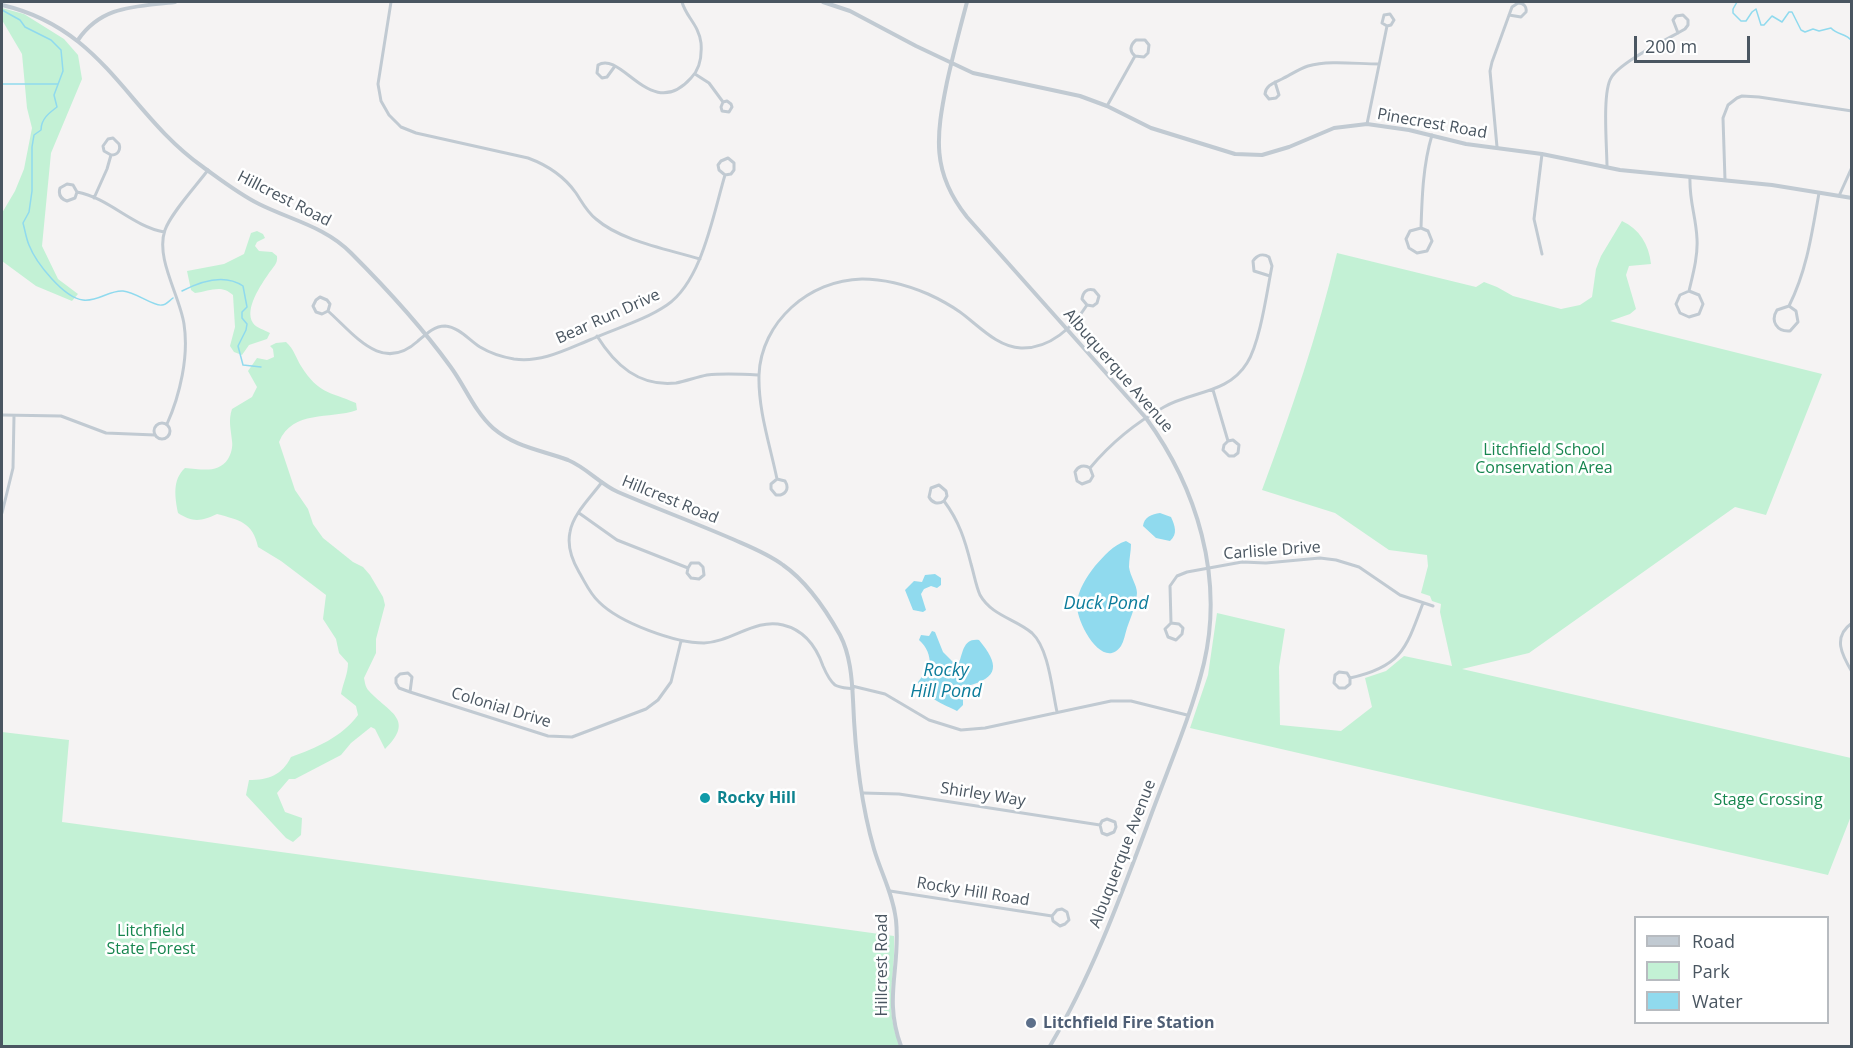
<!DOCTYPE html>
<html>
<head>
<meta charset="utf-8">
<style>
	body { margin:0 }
	#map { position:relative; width:1853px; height:1048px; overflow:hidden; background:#f5f3f3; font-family:"Open Sans",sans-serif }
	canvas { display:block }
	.frame { position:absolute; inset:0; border:3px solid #4a5661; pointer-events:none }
	.legend { position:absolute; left:1634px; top:916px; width:195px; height:108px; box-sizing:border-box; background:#fff; border:2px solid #b7bbc0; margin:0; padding:8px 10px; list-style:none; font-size:18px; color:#4a5661 }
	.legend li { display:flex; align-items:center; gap:12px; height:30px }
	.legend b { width:30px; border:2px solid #b7bbc0 }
	.scale { position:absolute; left:1634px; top:36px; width:116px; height:27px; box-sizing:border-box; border:3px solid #4a5661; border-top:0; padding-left:8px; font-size:18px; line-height:21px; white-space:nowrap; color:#4a5661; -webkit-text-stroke:4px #fff; paint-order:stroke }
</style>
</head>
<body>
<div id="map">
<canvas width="1853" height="1048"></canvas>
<div class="frame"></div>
<ul class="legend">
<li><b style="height:8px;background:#c1cad2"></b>Road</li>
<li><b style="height:16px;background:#c3f1d5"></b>Park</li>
<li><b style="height:16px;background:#90daee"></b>Water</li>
</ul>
<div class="scale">200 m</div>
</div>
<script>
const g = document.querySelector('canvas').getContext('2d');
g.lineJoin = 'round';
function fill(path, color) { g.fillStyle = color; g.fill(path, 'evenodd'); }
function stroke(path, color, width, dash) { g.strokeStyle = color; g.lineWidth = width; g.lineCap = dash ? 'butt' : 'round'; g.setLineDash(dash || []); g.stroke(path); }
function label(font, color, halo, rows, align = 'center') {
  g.font = font + ' "Open Sans",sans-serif'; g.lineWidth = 5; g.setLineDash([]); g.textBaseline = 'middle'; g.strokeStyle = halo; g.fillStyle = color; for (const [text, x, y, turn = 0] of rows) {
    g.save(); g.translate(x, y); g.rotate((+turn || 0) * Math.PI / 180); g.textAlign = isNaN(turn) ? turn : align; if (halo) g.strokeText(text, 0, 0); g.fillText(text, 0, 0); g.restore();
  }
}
const green = new Path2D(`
	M2,8L24,14L64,39L78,55L82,79L51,153L42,246L58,279L78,294L72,301L36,286L2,261V213L15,191L24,169L32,128L27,108L22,54L2,20Z
	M1622,221C1639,229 1649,244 1651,264L1629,266L1626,275L1636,309L1630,314L1610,321L1822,374L1766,515L1735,507L1529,653L1462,669L1851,758V816L1828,875L1190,728L1208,675L1217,613L1285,629L1279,667L1280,725L1341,731L1372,707L1365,678L1386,671L1404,656L1452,666L1440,612L1441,604L1432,601L1430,596L1421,593L1428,566L1427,555L1389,550L1335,513L1262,490C1291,412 1318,334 1337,253L1476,287L1484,282L1497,287L1513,296L1561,309L1580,305L1592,297L1596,269L1601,256Z
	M257,231L263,234L265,238L257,242L255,246L259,251L272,252L277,256C278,264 273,267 269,273C261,285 244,309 253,323C256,328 265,330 270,333L267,339L249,345L242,355L234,352L230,346L235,327L233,295C221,284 210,291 195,293L191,290L187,271L224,264L244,254L251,233Z
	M286,342C294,349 296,358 301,366C319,394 328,391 356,403L357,410C329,420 293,409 279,442L295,490L308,509L313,524L323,538L353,562L363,567L370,575L383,597L385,605L376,639V653L364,678C365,682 365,687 369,691C388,712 416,719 385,749L375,729L371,727L351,743L341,755L295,779H289L277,793L285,812L302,818L301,835L293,842L286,838L246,795L249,780C269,780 282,775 291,757C316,748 342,737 358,715L356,706L341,694C343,683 348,674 348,663L339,653L336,639L323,619L326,595L281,561L258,547C253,522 239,520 217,514C202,521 193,523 178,513C175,497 172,480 185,468C201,469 218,474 228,459C231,454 233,447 232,441C231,429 228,421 232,409L252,397L257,387L248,371L257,358L267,360L274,357L273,349L270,346L276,343Z
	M2,732L69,740L62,822L894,936C896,977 883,1006 900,1046H2Z`);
const water = new Path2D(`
	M1160,513L1171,517C1175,526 1178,534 1170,541L1156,538L1143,526C1144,517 1152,514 1160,513Z
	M1126,541L1131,544C1131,552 1129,559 1129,567C1130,576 1137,585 1137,593C1136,605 1131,617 1127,628C1125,634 1124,641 1121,646C1103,672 1075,621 1077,603C1078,590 1087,576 1095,566C1104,556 1113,545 1126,541Z
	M935,574L941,578V585L937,588L931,586L924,589L921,594L926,610L923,612L913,610L905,590L914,581L922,582L925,575Z
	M932,631L935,632L943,652L955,664L959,663C963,653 963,638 979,640C999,664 1000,678 967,686L963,691V705L957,711C945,705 922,696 918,682L930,666C930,655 927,647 919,640L921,635L929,636Z`);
const stream = new Path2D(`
	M1737,2L1733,9V13L1741,21H1746L1752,12L1756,9L1761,25H1764L1772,16L1782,22L1789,12H1792L1801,30L1805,32L1813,29L1819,31L1831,28C1837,35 1846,33 1852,41
	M2,10L20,20L25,27L51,40L61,50L63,71L54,95L57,107C49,113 41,119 41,130L34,135L32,147V191L29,212L23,223C25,230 26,238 29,245C36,263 64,298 83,300C98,302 109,290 123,291C136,292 154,307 162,305C166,305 169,301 173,298
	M2,84H58
	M182,291C201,281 224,273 243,286L247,307L242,312V318L247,324L246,330L238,346L243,365L261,367`);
const minor = new Path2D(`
	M391,2L378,84L381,101L389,115L401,127L416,133L528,158C547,165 564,176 576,193C582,202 587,212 596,219C621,241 667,249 700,259
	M615,66L607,77L602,78L597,73L598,65C622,50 651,123 691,78C700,69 702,56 701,43C699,25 686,17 682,2
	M695,74L709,83L723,102L721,107L722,111L729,112L732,107L731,104L727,101L723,102
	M1275,82L1279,95L1276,98L1269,99L1265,94C1266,85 1274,83 1282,79C1290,75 1299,69 1308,66C1329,60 1357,64 1379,64
	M1107,106L1135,56L1144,57L1148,53L1149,45L1145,40H1136C1130,45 1129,51 1135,56
	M1367,124L1387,26L1382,23L1384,15L1390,14L1394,20L1391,25L1387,26
	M1497,147L1490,71L1492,62L1512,7L1518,3C1524,3 1527,7 1526,12L1521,17L1509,15
	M1542,154L1534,219L1542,254
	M1607,167C1607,148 1602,93 1611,78C1620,62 1668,39 1685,29L1688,25V20L1683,15L1676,16L1673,20L1678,33
	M1725,180L1723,118L1728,105L1737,98L1742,96L1759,97L1852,111
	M77,192L73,185L67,184L60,188C58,195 61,199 67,201L75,198L77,192C109,198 132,226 164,232
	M1839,196L1852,167
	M94,198L107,169L111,155C118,155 121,150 119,144L113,138L108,139L103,146L104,151L111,155
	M1421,228L1428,231L1432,241L1427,251L1417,253L1409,248L1406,239L1410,231L1421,228C1422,197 1423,165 1432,135
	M1689,291L1699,295L1703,304L1699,314L1689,317L1680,313L1676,304L1680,295L1689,291C1693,274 1698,256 1697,239C1696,216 1689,201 1690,177
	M1789,306L1796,311L1798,322L1790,331C1777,332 1770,321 1777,310L1789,306C1807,270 1812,233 1819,193
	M328,311L330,304L327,300L320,297L316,300L313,306L316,312L322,314L328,311C355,335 382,374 418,341C426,334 434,326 445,326C459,327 469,340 480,347C490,353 502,357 514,359C542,363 567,349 592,339C617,328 645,320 667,305C702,281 713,215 725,175L731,174L734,170V163L728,158L721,161L718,165L719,170L725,175
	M597,336C615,365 639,387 676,383C686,381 697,377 707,375C724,373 742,374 758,375
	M1213,390L1228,441L1224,445L1223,450L1229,456H1234L1238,453L1239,445L1233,440L1228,441
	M2,415L61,416L106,433L155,435
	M154 431a8 8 0 1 1 16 0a8 8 0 1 1-16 0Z
	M167,424C180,395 189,356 184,324C180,296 155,258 165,230C171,213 196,186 208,170
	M1090,468L1093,476L1090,481L1082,484L1077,481L1075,472C1078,466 1084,464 1090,468C1110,444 1137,422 1164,407C1192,391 1228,394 1247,363C1260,343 1267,291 1272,266L1269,257C1263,253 1257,255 1253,261L1254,271L1270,276
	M777,479L785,481C790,489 785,496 776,495L771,489V484L777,479C770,445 758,410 759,375C761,322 809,280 862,279C884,279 907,285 928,294C939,299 950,305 960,312C978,325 997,347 1021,348C1050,349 1073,327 1087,305L1093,306L1097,303L1099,296L1094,290C1087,288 1083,292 1082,299L1087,305
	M602,482C591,497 573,514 570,532C567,546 572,560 579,572C585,582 590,594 599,602C620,623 675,643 704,643C732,642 755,618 783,625C804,630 816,646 823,666C826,673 829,680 835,685C840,688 847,688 853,689
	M944,501C938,505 932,503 929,497L931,488L939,485L946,491L947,496L944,501C959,521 965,540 971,564C974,574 976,586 980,595C992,616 1016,619 1032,633C1049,649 1052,690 1057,712
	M2,513L13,468L14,416
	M579,513L617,540L688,568L687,573L691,578L699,579L704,575L703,567L699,563H691L688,568
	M1171,623L1179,624L1183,628L1182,634L1176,640L1168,637L1165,629L1171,623L1170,586L1177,576L1187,572L1242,562L1266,563L1320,558L1336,560L1359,567L1400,595L1433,606
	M1852,623C1832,637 1842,655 1852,672
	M1350,678V684L1345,688H1339L1334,683L1335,675L1339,672L1347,673L1350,678C1401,667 1406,649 1423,603
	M852,686L885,694L929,720L961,730L985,728L1111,701H1131L1187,715
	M410,692L412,677L408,673L400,674L396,678V683L399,688L410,692L548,736L572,737L646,709L658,700L671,682L681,641
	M863,793L899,794L1100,825L1102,833L1107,835L1114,832L1116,827L1115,822L1107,819L1102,821L1100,825
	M890,891L1052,916L1053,921L1060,926L1065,924L1069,920L1067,912L1062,909L1057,910L1052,916`);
const tertiary = new Path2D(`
	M823,2L850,11L916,46L973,73L1080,96L1107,106L1151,128L1235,154L1262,155L1289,147L1334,128L1367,124L1409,130L1466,144L1542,154L1620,170L1772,185L1852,198
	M967,2C960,28 953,55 947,82C936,136 931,172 967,217L1146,418C1197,488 1224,577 1204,663C1191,717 1166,773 1147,826C1119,901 1091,977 1050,1046
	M2,5C105,29 126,112 203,167C221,180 239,194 259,204C291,220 326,227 351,253C386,288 421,326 450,366C465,386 474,411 493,428C515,447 541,450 568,460C587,468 600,484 618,492C655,508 693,522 730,538C748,546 767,553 783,565C806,581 826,610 840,635C850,654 852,678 853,700C855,750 860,801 874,849C881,873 893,894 896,920C901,967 883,998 901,1046
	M78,40C102,5 136,7 175,2`);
const markers = [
	[705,798,6,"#0f9aa8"],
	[1031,1023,6,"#5c6f8a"]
];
const streetNames = [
	["Pinecrest Road",1432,124,10],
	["Hillcrest Road",284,199,27],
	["Bear Run Drive",608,317,-24],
	["Albuquerque Avenue",1118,371,49],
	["Hillcrest Road",670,500,22],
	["Carlisle Drive",1272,551,-4],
	["Colonial Drive",501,708,17],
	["Shirley Way",983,795,9],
	["Albuquerque Avenue",1123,854,-69],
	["Rocky Hill Road",973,892,9],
	["Hillcrest Road",882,965,-90]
];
const parkNames = [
	["Litchfield School",1544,450],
	["Conservation Area",1544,468],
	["Stage Crossing",1768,800],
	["Litchfield",151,931],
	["State Forest",151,949]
];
const cultureNames = [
	["Rocky Hill",717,798]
];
const serviceNames = [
	["Litchfield Fire Station",1043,1023]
];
const waterNames = [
	["Duck Pond",1106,604],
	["Rocky",946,671],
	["Hill Pond",946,692]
];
fill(green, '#c3f1d5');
fill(water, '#90daee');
stroke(stream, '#90daee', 1.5);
stroke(minor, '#c1cad2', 3);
stroke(tertiary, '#c1cad2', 4);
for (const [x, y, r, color] of markers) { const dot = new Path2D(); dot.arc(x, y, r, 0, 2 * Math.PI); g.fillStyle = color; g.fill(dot); stroke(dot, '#fff', 2); }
label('16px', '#4a5661', '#fff', streetNames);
label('16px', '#17864f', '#fff', parkNames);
label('bold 16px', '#0d838f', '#fff', cultureNames, 'left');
label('bold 16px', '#4e5e75', '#fff', serviceNames, 'left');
label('italic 18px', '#0c7c9b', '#fff', waterNames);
</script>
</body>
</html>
